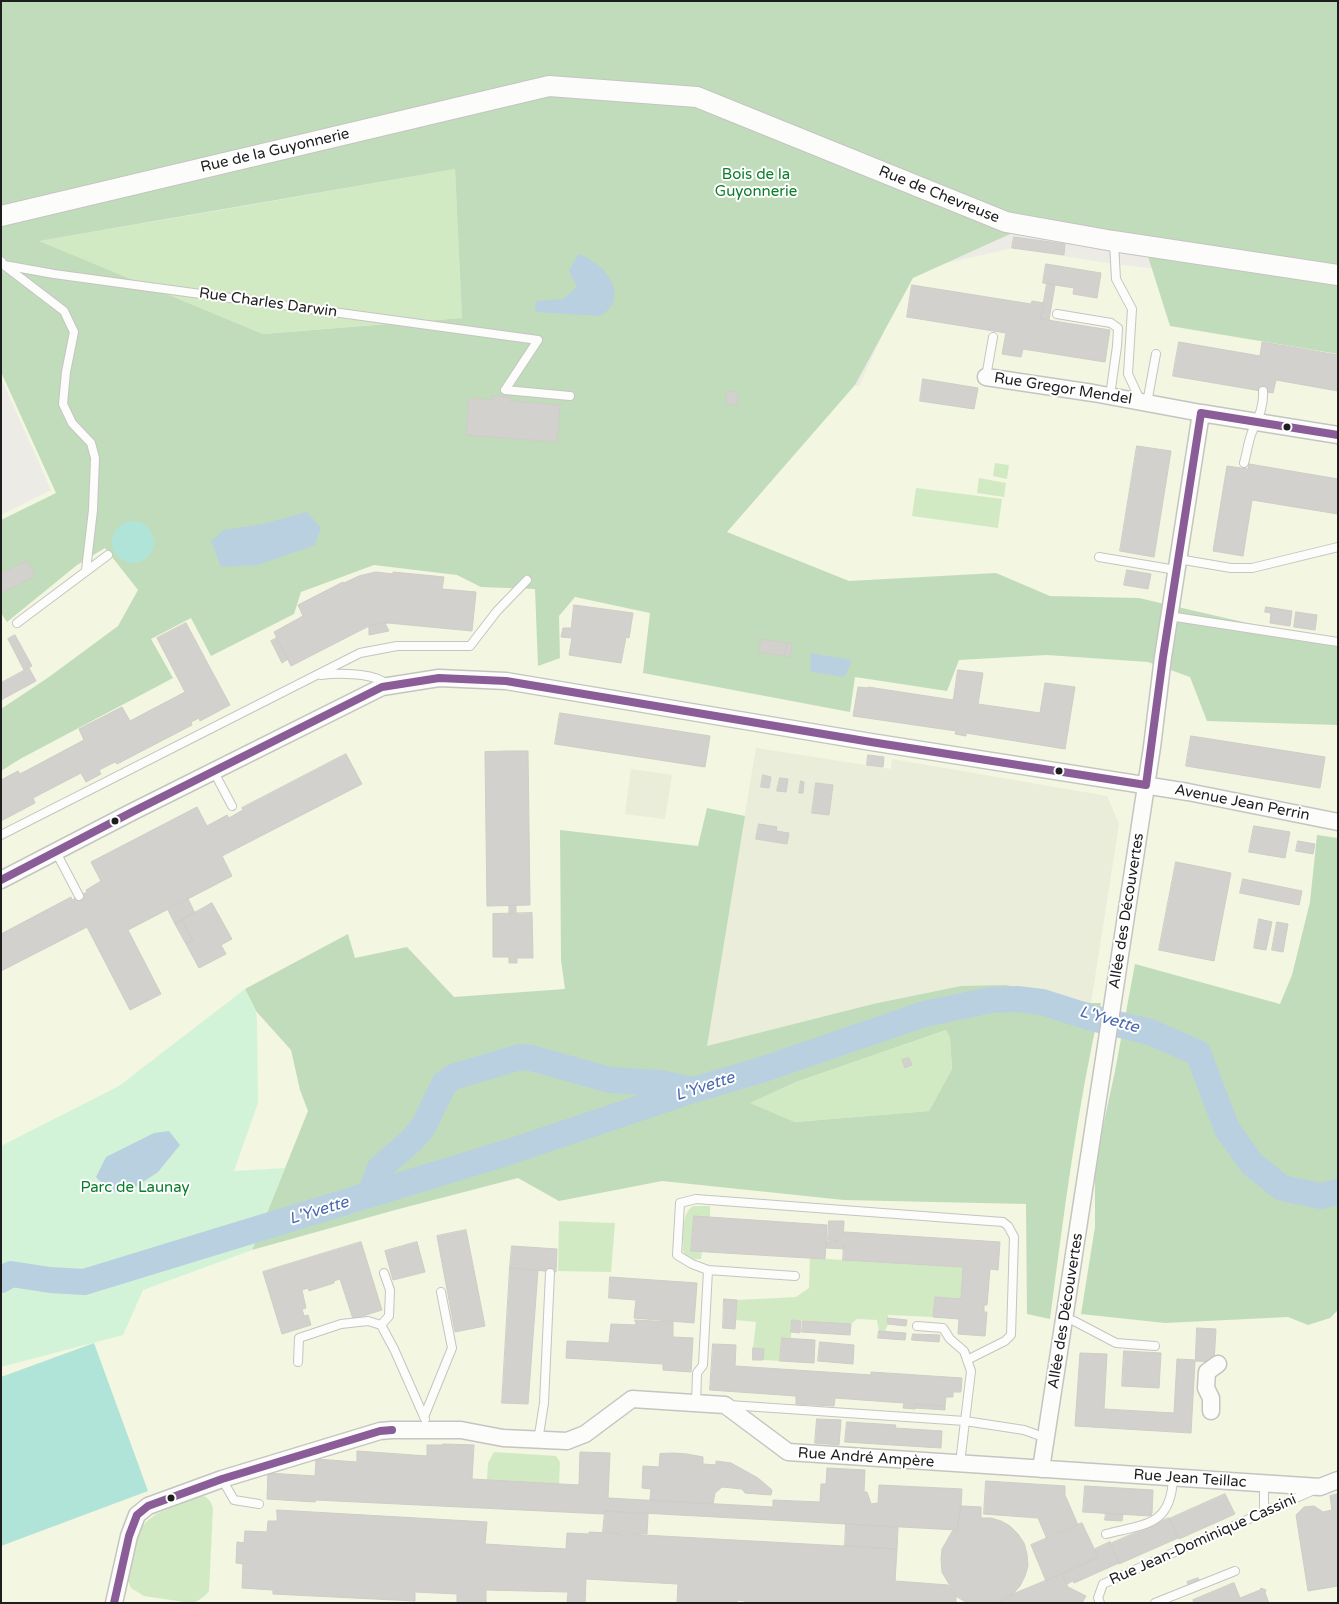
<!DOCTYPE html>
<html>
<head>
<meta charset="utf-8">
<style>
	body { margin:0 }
	#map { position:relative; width:1339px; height:1604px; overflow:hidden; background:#ecebe6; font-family:"Varela Round",sans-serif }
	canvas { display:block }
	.frame { position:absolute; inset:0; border:2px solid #1e1e1e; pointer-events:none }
</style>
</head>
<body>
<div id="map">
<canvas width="1339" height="1604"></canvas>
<div class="frame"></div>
</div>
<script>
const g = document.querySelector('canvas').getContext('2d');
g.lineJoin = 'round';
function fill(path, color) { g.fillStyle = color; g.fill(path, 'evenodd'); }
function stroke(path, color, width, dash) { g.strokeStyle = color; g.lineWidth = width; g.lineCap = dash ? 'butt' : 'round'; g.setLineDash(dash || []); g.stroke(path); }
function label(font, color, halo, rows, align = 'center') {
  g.font = font + ' "Varela Round",sans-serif'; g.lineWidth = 4; g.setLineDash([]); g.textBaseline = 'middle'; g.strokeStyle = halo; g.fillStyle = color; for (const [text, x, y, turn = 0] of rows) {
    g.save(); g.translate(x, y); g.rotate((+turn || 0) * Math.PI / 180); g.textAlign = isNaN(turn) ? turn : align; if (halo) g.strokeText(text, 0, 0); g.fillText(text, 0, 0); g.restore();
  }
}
const education = new Path2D(`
	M1,245L859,386L912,271L1012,248L1115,264L1338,291V1603H1V515L51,490L1,378Z`);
const farmland = new Path2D(`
	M756,748L891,769L892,759L1107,796L1119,824L1091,1003L1006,985L873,1004L706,1047Z
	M631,769L672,775L665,819L625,814Z`);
const grass = new Path2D(`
	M455,169L462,318L263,334L38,241L193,215Z
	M995,463L1009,465L1007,479L993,476Z
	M979,478L1006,483L1004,497L977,493Z
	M916,488L1002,499L998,528L912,516Z
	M946,1030L950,1038L952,1069L929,1111L795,1122L749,1103L796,1082Z
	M693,1206H710V1217H694L691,1250L702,1251L701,1259C692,1259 687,1260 683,1251C684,1238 680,1214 693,1206Z
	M559,1221L615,1223L611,1272L558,1271Z
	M810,1258L963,1267L961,1299L935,1298L933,1317L888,1315V1324L885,1331H879L877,1320L857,1319L851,1324L792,1320L791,1339L782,1338L780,1361L763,1360L764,1349L753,1348L756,1322L736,1320L737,1300L796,1297L809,1288Z
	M494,1452L556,1456L560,1462L559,1484L487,1480L488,1463Z
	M201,1495C208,1497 211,1501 213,1508L209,1591C204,1597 199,1601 191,1603L144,1596L131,1588L127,1578L138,1532L146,1522L156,1514Z`);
const forest = new Path2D(`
	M1,1H1338V354L1170,326L1141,234L1030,225L913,278L855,385L727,532L849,581L996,573L1050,596L1139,598L1338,644V725L1207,721L1190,677L1148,662L1047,655L959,660L947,691L855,677L850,712L643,673L650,613L575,597L559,616L560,658L538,666L535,589L481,587L457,575L374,565L301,592L294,614L211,656L191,618L151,639L173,678L20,759L1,771V709L49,677L118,626L138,590L105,548L77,565L7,622L1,613V520L56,493L1,372ZM455,169L462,318L263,334L39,241Z
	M707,808L745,816L707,1046L873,1004L961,986L1006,985L1091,1003H1101C1077,1108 1064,1213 1050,1319L1027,1314L1026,1204L844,1200L662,1181L559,1201L518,1178L395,1210L252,1250L308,1111L300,1090L291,1050L256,1011L245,989L348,934L355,958L407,947L454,997L565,989L561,960L560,830L698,846ZM946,1030L950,1038L952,1069L929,1111L795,1122L750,1103L796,1082Z
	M1317,835L1338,838V1310L1330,1318L1308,1325L1288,1317L1165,1323L1081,1314L1095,1227V1164L1115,1071L1135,964L1280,1004L1292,975L1310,902Z`);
const park = new Path2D(`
	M245,989L256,1011L257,1022L258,1103L234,1171L285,1168L252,1250L143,1290L123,1335L1,1367V1146L119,1086Z`);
const pitch = new Path2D(`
	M112 542a21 21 0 1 1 42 0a21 21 0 1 1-42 0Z
	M94,1343L148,1491L1,1546V1377Z`);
const water = new Path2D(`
	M578,254C598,260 623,284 612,305C610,309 604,313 600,316L535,312L536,301L563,299L577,287L569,271Z
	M307,512L321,528L315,545L258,565L221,567L211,541L224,530L262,524Z
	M810,653L852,660L845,677L811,672Z
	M169,1131L180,1145L158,1172L128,1192L109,1191L96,1177L106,1157L154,1133Z`);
const river = new Path2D(`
	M370,1194L380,1168L411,1141L423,1127L444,1084L453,1077L520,1057L531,1058L610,1080L660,1083L693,1090
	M1,1280L11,1274L50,1280L84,1282L509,1152L693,1090L761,1070L924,1014L991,1000L1017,999L1042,1002L1092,1018L1150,1032L1198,1053L1227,1129L1252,1164L1282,1188L1321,1196L1338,1192`);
const building = new Path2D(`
	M1014,237L1065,244L1064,255L1012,248Z
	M1046,264L1101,273L1097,298L1073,294L1074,288L1043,283Z
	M1047,283L1055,285L1049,320L1041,319Z
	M912,285L1031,304L1032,301L1044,303L1041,319L1110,330L1105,362L1023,349L1021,357L1002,354L1006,333L907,317Z
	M1179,342L1260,356L1262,342L1338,355V391L1276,380L1273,393L1173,376Z
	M923,379L978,388L974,409L920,401Z
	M727,391L738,392L737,405L726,404Z
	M493,396L510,397V401L560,405L557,442L466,435L469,398L493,400Z
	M1137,446L1171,451L1154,557L1120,551Z
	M1249,464L1338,479V514L1252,500L1243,556L1213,551L1227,466L1248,469Z
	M27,561L35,576L2,593L1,574Z
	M1127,570L1151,574L1148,589L1124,585Z
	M376,572L393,574V572L444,577L442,589L476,592L472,631L388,623L367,627L291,666L274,632L303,616L298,605L343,582L344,583L359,576Z
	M574,605L633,613L629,638L626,637L621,663L569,655L572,638L561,637L563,628H571Z
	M1266,607L1292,611L1290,626L1270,623L1271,613L1265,612Z
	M1296,612L1317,615L1315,630L1294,627Z
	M186,623L230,705L200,721L199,718L191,722L192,725L117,764L115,762L99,770L101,774L86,782L81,773L33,798L35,803L1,821V780L18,771L20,774L84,740L79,729L122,707L130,721L185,692L157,638Z
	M385,623L389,631L369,635V626Z
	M15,635L32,666L24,670L8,639Z
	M277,638L288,659L282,663L271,641Z
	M761,639L787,643L785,656L759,652Z
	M787,643L792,644L790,657L785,656Z
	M29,668L36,681L1,700V683Z
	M958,670L983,673L978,704L1040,713L1045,683L1075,687L1065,749L966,733V736L955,734L956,731L853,716L858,687L868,688V687L953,700Z
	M560,713L710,736L705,767L555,744Z
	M1191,736L1325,757L1320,788L1186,766Z
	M509,751H528L530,905L487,906L485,752Z
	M346,754L362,784L222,856L232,876L128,930L161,994L130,1010L87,927L1,971V934L71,897L72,900L87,892L86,890L101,881L91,862L197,807L207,826L227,815L229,818L243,810L242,808Z
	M868,755L884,757L883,767L867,765Z
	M763,775L771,777L769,788L761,787Z
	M780,778L788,779L786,792L777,791Z
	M801,781L804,782L803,793H799Z
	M816,783L833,785L829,815L812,813Z
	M759,824L777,827L776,831L789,833L787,844L756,839Z
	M1254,826L1290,832L1285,858L1249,852Z
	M1298,841L1315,844L1313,854L1296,851Z
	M1176,862L1231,873L1214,961L1159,950Z
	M1243,879L1302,891L1299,905L1240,893Z
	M188,899L195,913L175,924L168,910Z
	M212,903L232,939L221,945L226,954L199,968L186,944L193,941L182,920Z
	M516,905V914H509V906Z
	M532,913L533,958H517V963H509V957H493V914Z
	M1259,919L1272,922L1266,950L1254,948Z
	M182,920L193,941L186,944L175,924Z
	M1277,922L1288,924L1283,952L1272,950Z
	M909,1058L912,1065L905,1068L902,1060Z
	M694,1216L827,1225L825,1259L691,1251Z
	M829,1221H844L843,1241L828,1240Z
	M466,1230L485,1326L455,1332L437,1236Z
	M845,1232L1000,1242L998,1270L990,1269L987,1305H984V1312H987L985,1336L958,1334L959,1319L933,1317L935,1297L961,1299L963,1267L843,1260Z
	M826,1241L844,1242V1249L826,1248Z
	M361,1242L382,1310L353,1319L340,1279L334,1281V1283L309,1291L308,1288L302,1290L306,1308L302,1309L304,1316L308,1315L311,1325L282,1334L263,1272Z
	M417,1242L425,1272L393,1280L385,1251Z
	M512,1246L557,1249L556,1272L510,1268Z
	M510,1268L538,1270L528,1404L502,1403Z
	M610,1277L697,1283L694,1323L634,1318L636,1300L609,1298Z
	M724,1299L737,1300L735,1329L723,1328Z
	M888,1318L907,1320L906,1326L888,1324Z
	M635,1320L673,1322V1337L693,1338L691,1372L663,1370V1364L566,1358L567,1341L609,1343L611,1324L636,1325Z
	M792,1320L801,1321L800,1333L791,1332Z
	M803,1321L851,1324L850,1335L802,1332Z
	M1197,1328L1216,1329L1214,1362L1195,1361L1191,1433L1075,1426L1080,1353L1107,1354L1104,1409L1174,1413L1177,1359L1195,1360Z
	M879,1331L906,1333L905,1340L878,1338Z
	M913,1334L940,1335L939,1342L912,1340Z
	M782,1338L815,1340L814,1363L780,1361Z
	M820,1342L854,1345L853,1364L818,1361Z
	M713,1344L736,1345L735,1366L871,1375V1372L962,1378L961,1392H953V1397H946L945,1406L915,1404V1409L903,1408L904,1403L835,1398L834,1406L796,1404V1396L710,1390Z
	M753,1348L764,1349L763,1360H753Z
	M1124,1351L1161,1353L1159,1388L1122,1386Z
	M915,1404L945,1406V1410L915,1408Z
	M817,1419L841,1420L839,1445L815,1443Z
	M847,1422L896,1425L895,1428L942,1431L941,1448L845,1442Z
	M443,1444L474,1445L472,1479L579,1485L580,1452L610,1453L608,1498L773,1507V1500L820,1502L821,1484H826L827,1468L865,1470L864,1492H867L871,1504L878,1503L879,1485L962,1489L961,1506L957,1530L605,1511L604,1514L316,1500L315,1502L267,1499L268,1473L315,1476L316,1459L357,1462V1451L427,1456V1445H443Z
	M673,1453L687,1454L703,1457V1464L716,1465V1461L731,1463L758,1478L772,1490L771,1495L745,1493L742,1489L722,1487L715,1493L713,1504L650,1500L651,1489L642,1488L643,1466L659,1467L660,1454Z
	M986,1481L1065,1486V1495L1078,1525L1047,1539L1038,1518L984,1514Z
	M1085,1486L1153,1490L1152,1513L1151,1516L1083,1512Z
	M1225,1494L1235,1514L1179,1539L1169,1519Z
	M1338,1494V1586L1308,1591L1296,1515L1304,1507L1314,1506L1323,1512L1332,1510L1330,1496Z
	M961,1506L981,1507V1518H991L1001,1521L1010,1526L1018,1534L1024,1543L1027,1554L1028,1566L1025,1576L1020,1586L1013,1594L1002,1601L998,1603H967L956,1596L942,1572L941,1559L942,1549L953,1530H957Z
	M277,1510L487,1522L485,1544L566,1549L567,1533L589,1534V1532L897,1549L895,1581L948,1585L956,1596V1603H745V1601L737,1600V1603H677L678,1584L586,1579L585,1603H567L568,1592L486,1590V1603H457V1594L415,1592V1601L273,1594V1590L242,1588L243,1564L236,1563L237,1542L244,1543L245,1531L267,1532L268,1521H277Z
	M605,1511L648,1514L647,1534L603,1532Z
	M1106,1513L1123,1514L1122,1521L1105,1520Z
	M1169,1518L1178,1538L1119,1564L1110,1544Z
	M1082,1523L1098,1557L1046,1581L1031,1545Z
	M846,1524L898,1527L897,1549L845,1546Z
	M1110,1542L1119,1563L1074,1583L1073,1581L1067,1584L1062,1574L1098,1557L1095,1549Z
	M1062,1574L1068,1587L1086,1596L1082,1603H998L1013,1594Z
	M1198,1578L1200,1581L1189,1586L1187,1582Z
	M1234,1583L1240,1598L1260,1590L1261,1588L1266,1590L1265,1593L1269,1603H1194L1193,1600Z`);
const service = new Path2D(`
	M1114,243L1116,279L1132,309L1128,374L1141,402
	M1,261L4,265L54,274L538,340L505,390L570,396
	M5,266L64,311L74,332L66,372L63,404L72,423L91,443L95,458L93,510L86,570
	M1057,314L1111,323L1118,328L1117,346L1110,396
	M986,377L993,337
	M1147,403L1156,354
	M1244,463C1247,453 1248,442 1252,432C1258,418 1264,407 1263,391
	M1099,557L1176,570
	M1178,559L1231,568H1252L1338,547
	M1169,616L1338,642
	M17,623L108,555
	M321,675C337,673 369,673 382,681V687
	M214,772L232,806
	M1,835L360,653L397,646H470L497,611L527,580
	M56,852L79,896
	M708,1270L795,1276
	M1064,1318L1074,1321L1116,1343L1155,1346
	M381,1325L394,1349L425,1419
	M917,1326L943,1328L950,1339L964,1351L971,1371L960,1463
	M298,1362L299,1338L341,1324L368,1321L381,1325L389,1316L390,1290L384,1273
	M696,1403L697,1373L703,1365L708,1270L692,1264L677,1255L680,1203L696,1199L1003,1222L1008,1226L1014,1237L1011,1335L1005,1341L967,1360
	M729,1405L965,1421L1024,1430L1046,1438
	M424,1417L452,1348L441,1292
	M538,1441L544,1403L550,1273
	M222,1479L234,1500L259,1504
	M1260,1483L1264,1490V1512
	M1106,1534C1145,1524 1171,1526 1173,1478
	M1100,1603L1098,1598L1103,1584L1314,1490
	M1155,1603L1235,1571`);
const minor = new Path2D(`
	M986,377L1093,393L1201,413L1338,435
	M1,880L132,812L382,687L439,678L506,681L871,742L1188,792L1338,822
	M1211,1411V1398L1206,1388L1207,1372L1218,1364
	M1041,1469L1152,747L1163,657L1201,413
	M114,1603L129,1536L137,1515L148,1506L222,1479L380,1431L392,1430H461L503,1438L567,1441L585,1434L632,1399L725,1405L788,1452L1320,1487L1338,1480`);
const tertiary = new Path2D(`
	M1,216L549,86L697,97L1006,222L1113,241L1338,275`);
const bus1 = new Path2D(`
	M1201,413L1338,435
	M1146,785L1163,657L1201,413
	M1,880L132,812L382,687L439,678L506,681L871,742L1146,785
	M114,1603L129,1536L137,1515L148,1506L222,1479L380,1431L392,1430`);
const markers = [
	[1287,427,4.5,"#1e1e1e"],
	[1059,771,4.5,"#1e1e1e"],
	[115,821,4.5,"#1e1e1e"],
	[171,1498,4.5,"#1e1e1e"]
];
const streetNames = [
	["Rue de la Guyonnerie",275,151,-13],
	["Rue de Chevreuse",939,195,22],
	["Rue Charles Darwin",268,303,8],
	["Rue Gregor Mendel",1063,389,9],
	["Avenue Jean Perrin",1242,803,11],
	["Allée des Découvertes",1127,911,-81],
	["Allée des Découvertes",1066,1311,-81],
	["Rue André Ampère",866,1458,4],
	["Rue Jean Teillac",1190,1479,4],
	["Rue Jean-Dominique Cassini",1203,1540,-24]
];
const parkNames = [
	["Bois de la",756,175],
	["Guyonnerie",756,192],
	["Parc de Launay",135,1188]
];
const waterNames = [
	["L'Yvette",1109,1020,16],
	["L'Yvette",705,1087,-18],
	["L'Yvette",319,1211,-17]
];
fill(education, '#f3f6e0');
fill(farmland, '#e9edd9');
fill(grass, '#d2eac4');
fill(forest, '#c1dcbb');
fill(park, '#d3f3d9');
fill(pitch, '#b1e4d8');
fill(water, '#b9d0e0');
stroke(river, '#b9d0e0', 26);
fill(building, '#d3d1cd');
stroke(building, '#cfcdc7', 1);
stroke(service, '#c5c4c2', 10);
stroke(minor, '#c5c4c2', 19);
stroke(tertiary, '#c5c4c2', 22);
stroke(service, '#fcfcfb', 8);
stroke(minor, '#fcfcfb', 16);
stroke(tertiary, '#fcfcfb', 20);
stroke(bus1, '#8a5d99', 8);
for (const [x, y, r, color] of markers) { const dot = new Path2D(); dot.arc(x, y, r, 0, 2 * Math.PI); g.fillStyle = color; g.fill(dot); stroke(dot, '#fff', 2); }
label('15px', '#1e1e1e', '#fff', streetNames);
label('15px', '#0a7d29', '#fff', parkNames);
label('italic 16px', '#4968af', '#fff', waterNames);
</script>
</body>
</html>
